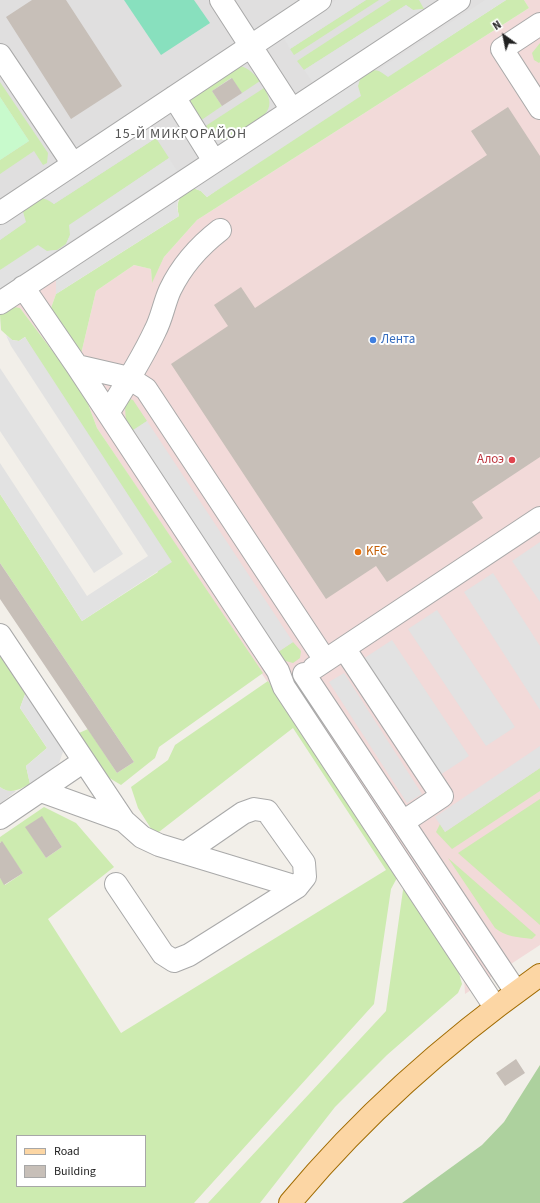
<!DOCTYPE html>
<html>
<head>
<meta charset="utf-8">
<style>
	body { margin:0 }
	#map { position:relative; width:540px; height:1203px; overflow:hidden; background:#f2efe9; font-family:"Source Sans 3",sans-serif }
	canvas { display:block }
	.legend { position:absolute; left:16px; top:1135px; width:130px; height:52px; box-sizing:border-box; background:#fff; border:1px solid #a7a7a7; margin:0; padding:5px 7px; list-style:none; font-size:12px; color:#222 }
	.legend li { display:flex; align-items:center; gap:8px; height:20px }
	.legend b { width:20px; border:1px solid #a7a7a7 }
	.north { position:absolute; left:484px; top:16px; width:40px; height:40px; -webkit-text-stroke:3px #fff; paint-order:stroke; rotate:327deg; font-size:11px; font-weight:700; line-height:16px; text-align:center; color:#222 }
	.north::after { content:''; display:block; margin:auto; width:14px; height:18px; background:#222; clip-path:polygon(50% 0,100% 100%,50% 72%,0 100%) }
</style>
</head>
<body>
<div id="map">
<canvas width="540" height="1203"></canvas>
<ul class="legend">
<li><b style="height:5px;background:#fcd6a4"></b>Road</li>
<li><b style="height:11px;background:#c7bfb8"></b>Building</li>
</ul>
<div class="north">N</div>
</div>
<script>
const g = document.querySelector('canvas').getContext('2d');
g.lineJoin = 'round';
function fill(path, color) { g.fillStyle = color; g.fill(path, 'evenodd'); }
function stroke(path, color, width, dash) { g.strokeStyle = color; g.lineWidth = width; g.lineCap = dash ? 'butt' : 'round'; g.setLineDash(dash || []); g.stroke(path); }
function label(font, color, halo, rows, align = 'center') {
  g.font = font + ' "Source Sans 3",sans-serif'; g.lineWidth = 4; g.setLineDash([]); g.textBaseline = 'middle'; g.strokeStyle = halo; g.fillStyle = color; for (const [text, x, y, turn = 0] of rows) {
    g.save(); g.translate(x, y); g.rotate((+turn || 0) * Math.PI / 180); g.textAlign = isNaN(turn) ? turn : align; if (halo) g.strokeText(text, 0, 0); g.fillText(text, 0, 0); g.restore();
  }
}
const residential = new Path2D(`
	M0,0H506L178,200L56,294V281L6,310L0,315Z
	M0,787L5,790L16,791L0,804Z`);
const commercial = new Path2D(`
	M524,0H540V945L465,994L464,977L460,969L97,428L84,393L20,308L6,310L56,280V294L51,308L81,354L96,291L134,265L151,269L152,282L164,257L197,220L529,8Z`);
const grass = new Path2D(`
	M366,0H379L294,55L290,49Z
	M391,0H419L424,9L413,10L406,5L304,70L297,61Z
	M506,0H524L529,8L197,220L164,257L152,283L151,269L134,265L96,291L81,354L52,319L51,308L56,294L179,216C175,202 180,193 193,188L201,191L207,197L358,86C362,69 375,66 388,76Z
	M540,43V62L539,63L534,60L532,53Z
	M235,65C247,66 252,72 260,81L242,93L231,78L212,91L222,106L200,121C196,116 190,109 190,102C191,89 224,72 235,65Z
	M0,82L48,153L47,163L43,165L34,151L0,174V160L29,141L0,97Z
	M264,88C279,111 260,119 243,130C236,134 229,140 220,140C212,140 208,133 204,127Z
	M156,138L169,158L70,225V235L66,244L57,250L47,251L0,270V240L25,222L23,212L27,203C38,197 44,197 54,204Z
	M14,307L20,308L84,393L97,428L263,673L159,747L155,758L121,785L106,776L79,733L88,729L117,773L134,762L0,563V494L82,621L158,572L25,337L19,341L12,340L1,330L0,315L6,310Z
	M130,399L133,400L147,421L133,431L278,652L293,642L301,651L300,658L293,663L282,660L126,423L125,407Z
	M0,647L27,689L20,708L47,748L26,766L30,784C20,789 11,795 0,787Z
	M268,681L398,876L391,889L374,1004L194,1203H0V878L5,885L23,873L1,842L0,843V837L44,807L76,823L114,867L48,919L121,1033L386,870L293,728L155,835L138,808L131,787L168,760L175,745ZM42,817L62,847L46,858L26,827ZM17,1136H145V1186H17Z
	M540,768V791L452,849L436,832L440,824L445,832Z
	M540,799V925L458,853Z
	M448,858L536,935L532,939C518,937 506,937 495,928Z
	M404,889L459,973L462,984L458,993L387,1055L335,1107L260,1203H208L386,1011L403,890Z`);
const forest = new Path2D(`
	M540,1065V1203H402L482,1145L504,1122Z`);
const park = new Path2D(`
	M0,97L29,141L0,160Z`);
const pitch = new Path2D(`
	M124,0H194L210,23L161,55Z`);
const parking = new Path2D(`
	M336,0H366L290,49L282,35Z
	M485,0H506L388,77L378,70Z
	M406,5L413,10L424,9L313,83L304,70Z
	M360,77L358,86L361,96L207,197L201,191L193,188Z
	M147,124L156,138L54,204L46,198H36Z
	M169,158L177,171L66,244L70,235L69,225Z
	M178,200L177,208L179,216L56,294V280Z
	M27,203L23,212L26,222L0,240V221Z
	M38,245L47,251L57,250L0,290V270Z
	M6,335L12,340L19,341L25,337L172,562L82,621L0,494V463L87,596L148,556L11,346Z
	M0,368L123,554L94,573L0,431Z
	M147,421L293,642L278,652L133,430Z
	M540,542V602L512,561Z
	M493,573L540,646V710L464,592Z
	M437,610L515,727L486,746L408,629Z
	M392,640L469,756L440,775L363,659Z
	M344,673L422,794L407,803L329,682Z
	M27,689L62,744L63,752L59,763L30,784L26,766L47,748L20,708Z
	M540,746V768L445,832L435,817Z`);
const building = new Path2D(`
	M32,0H66L122,86L71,119L6,17Z
	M232,78L242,93L222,106L212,91Z
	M508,107L540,156V457L472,502L483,518L387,582L376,566L326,599L171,364L228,326L214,305L241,287L255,308L487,155L471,131Z
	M0,563L134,762L117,773L0,599Z
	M42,816L62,847L46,858L25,827Z
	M2,841L23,873L4,885L0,878V843Z
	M516,1059L525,1073L505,1086L496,1073Z`);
const minor = new Path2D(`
	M221,0L292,110
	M540,24L502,49L540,108
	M0,55L73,164
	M174,97L214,161
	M0,213L320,0
	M23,287L77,366L270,659L278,671L284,687L495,1007
	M0,303L459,0
	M77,366L129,378L146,389L325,660
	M108,413C125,386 142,359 155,331C162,318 164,303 170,290C182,265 198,247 220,230
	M0,635L124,821
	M344,648L442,796L403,822
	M314,668L540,518
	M304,674L516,992
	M41,791L124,821L142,837L159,845L297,887
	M0,818L84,761
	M116,884L163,954L174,961L189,955L297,887L305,877L304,863L267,811L254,809L243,813L185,853`);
const major = new Path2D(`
	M290,1203C363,1115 447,1041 540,975`);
const markers = [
	[373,340,4,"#3f7fe0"],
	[512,460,4,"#e0444e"],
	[358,552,4,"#e8710a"]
];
const shopNames = [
	["Лента",381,340]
];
const healthNames = [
	["Алоэ",504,460]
];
const foodNames = [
	["KFC",366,552]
];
const neighbourhoodNames = [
	["15-Й МИКРОРАЙОН",181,135]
];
fill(residential, '#e0dfdf');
fill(commercial, '#f2dad9');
fill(grass, '#cdebb0');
fill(forest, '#add19e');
fill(park, '#c8facc');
fill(pitch, '#88e0be');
fill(parking, '#e2e2e2');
fill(building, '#c7bfb8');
stroke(minor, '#a9a9a9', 24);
stroke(major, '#a06b00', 24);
stroke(minor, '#fff', 22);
stroke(major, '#fcd6a4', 22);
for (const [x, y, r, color] of markers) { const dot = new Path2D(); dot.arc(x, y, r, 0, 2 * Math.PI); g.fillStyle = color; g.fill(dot); stroke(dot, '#fff', 1.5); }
label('13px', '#366cbe', '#fff', shopNames, 'left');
label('13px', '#be3a42', '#fff', healthNames, 'right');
label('13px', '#c56008', '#fff', foodNames, 'left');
g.letterSpacing = '1px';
label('14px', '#555', '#fff', neighbourhoodNames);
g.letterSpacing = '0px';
</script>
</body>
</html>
